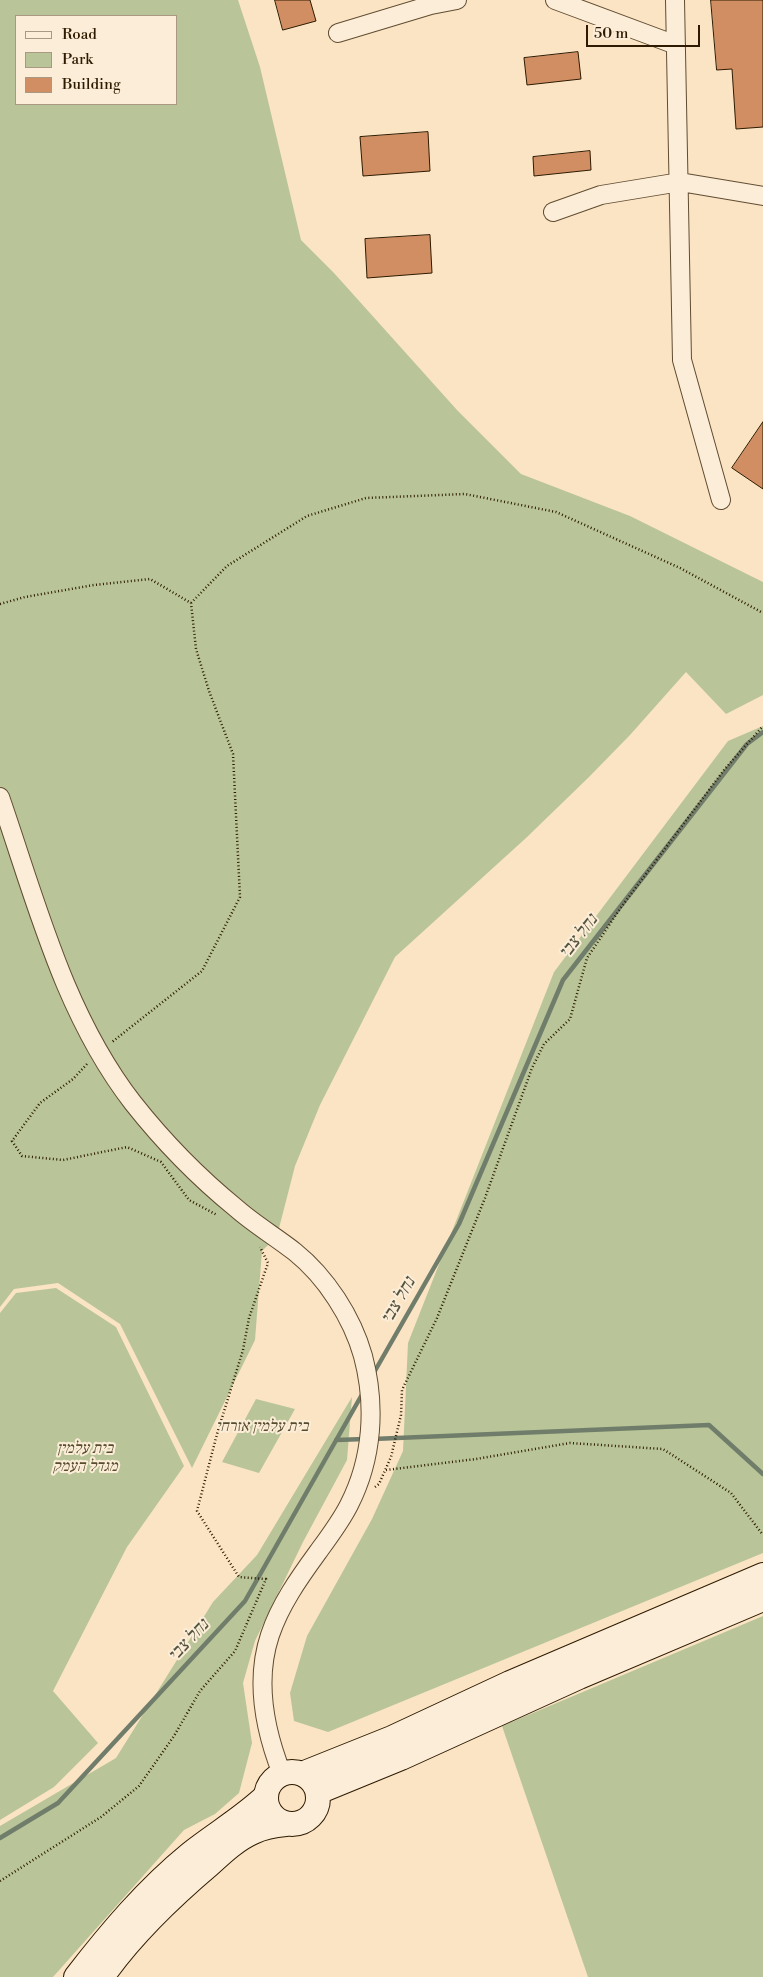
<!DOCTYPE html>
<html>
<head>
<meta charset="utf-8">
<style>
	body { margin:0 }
	#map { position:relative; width:763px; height:1977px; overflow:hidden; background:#fbe4c3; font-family:"Libre Bodoni",serif }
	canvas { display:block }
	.legend { position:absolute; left:15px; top:15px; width:162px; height:90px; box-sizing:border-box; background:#fcedd8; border:1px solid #a99982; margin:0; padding:6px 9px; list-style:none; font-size:15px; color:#2d1a00 }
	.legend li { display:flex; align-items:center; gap:10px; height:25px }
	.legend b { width:25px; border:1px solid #a99982 }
	.scale { position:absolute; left:586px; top:25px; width:114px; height:22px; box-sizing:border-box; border:2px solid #2d1a00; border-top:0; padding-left:6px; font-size:15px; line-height:18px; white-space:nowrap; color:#2d1a00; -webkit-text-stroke:4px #fcedd8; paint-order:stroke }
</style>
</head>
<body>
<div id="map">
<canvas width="763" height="1977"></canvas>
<ul class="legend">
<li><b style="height:6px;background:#fcedd8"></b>Road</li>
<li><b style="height:14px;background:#b9c598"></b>Park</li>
<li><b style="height:14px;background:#d18e63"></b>Building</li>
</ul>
<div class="scale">50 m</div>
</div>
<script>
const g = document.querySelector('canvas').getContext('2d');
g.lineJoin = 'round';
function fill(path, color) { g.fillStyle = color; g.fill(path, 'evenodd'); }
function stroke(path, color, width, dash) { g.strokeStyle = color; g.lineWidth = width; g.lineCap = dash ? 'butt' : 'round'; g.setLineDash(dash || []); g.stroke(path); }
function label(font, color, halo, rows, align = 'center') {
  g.font = font + ' "Libre Bodoni","Frank Ruhl Libre",serif'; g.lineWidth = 4; g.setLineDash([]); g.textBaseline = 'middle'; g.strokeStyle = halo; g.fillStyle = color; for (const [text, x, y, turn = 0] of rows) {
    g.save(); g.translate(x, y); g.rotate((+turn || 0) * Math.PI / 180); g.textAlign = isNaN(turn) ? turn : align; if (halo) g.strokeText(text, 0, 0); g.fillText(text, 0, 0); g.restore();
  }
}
const green = new Path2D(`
	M0,0H238L260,67L301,240L334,273L457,410L521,474L630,516L763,582V695L726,714L686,672L630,735L589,777L526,838L395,957L320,1105L295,1166L277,1236L262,1251L255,1340L192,1468L120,1324L58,1283L14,1289L0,1307ZM16,16H176V104H16Z
	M763,726V1553L328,1732L294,1721L290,1693L307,1636L372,1519L403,1451L408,1343L554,972L728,741Z
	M56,1288L116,1327L184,1466L127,1547L53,1691L98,1743L54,1787L0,1820V1313L16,1293Z
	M352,1397L347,1460L303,1542L255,1641L243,1683L252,1743L239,1793L215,1814L184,1830L53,1977H0V1826L116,1758L213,1602L257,1555Z
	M256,1399L295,1409L259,1473L222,1462Z
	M763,1616V1977H588L502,1726Z`);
const stream = new Path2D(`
	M372,1376L459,1224L563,980L747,744L763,732
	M373,1439L709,1425L763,1474
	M336,1440L365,1439
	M0,1838L58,1803L245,1601L364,1391`);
const building = new Path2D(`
	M275,0H310L316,21L283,30Z
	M711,0H763V127L736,129L732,69L717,70Z
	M578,52L581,79L527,85L524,58Z
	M428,132L430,171L363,176L360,137Z
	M590,151L591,170L534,176L533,157Z
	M430,235L432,273L367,278L365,239Z
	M763,422V489L732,468Z`);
const path = new Path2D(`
	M191,603L227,566L307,516L366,498L465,494L556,512L680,568L763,613
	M0,604L25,597L94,585L150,579L191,603L196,649L209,691L233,754L240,897L202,971L112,1042
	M87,1064L73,1079L40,1103L12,1141L22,1156L63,1160L127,1147L161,1162L189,1200L217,1215
	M386,1470L476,1459L570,1443L663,1449L731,1493L763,1535
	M375,1487L379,1484L391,1457L401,1415L402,1390L437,1318L485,1198L532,1068L544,1044L570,1019L587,958L622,906L724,770L763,726
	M0,1881L101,1817L139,1786L174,1736L200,1691L235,1651L266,1579L239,1577L197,1511L217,1434L243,1350L249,1318L268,1263L260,1247`);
const street = new Path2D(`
	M555,0L676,45
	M675,0L682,360L721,500
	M338,33L431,5L457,0
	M553,212L601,195L680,182L763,196
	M0,797C36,901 64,1014 133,1103C163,1141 198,1177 236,1208C254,1224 276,1237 295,1252C326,1277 352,1317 363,1356C376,1405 373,1458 349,1505C341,1521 329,1537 318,1552C299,1578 280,1605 270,1635C255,1680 265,1731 282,1774`);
const secondary = new Path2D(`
	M266 1798a26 26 0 1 1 52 0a26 26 0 1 1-52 0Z
	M302,1774L392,1738L510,1683L763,1575
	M318,1792L401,1758L579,1677L763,1599
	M76,1977C110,1933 147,1889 190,1854C215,1834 243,1818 266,1796
	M102,1977C131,1935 171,1897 210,1864C223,1852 237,1839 253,1832C263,1827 274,1825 286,1824`);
const parkNames = [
	["בית עלמין אזרחי",262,1427],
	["בית עלמין",85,1449],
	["מגדל העמק",85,1467]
];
const waterNames = [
	["נחל צבי",579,937,-52],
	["נחל צבי",399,1301,-60],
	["נחל צבי",189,1641,-47]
];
fill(green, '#b9c598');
stroke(stream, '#717d6b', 4.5);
fill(building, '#d18e63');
stroke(building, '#2d1a00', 1);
stroke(street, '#604c31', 20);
stroke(secondary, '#2d1a00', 26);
stroke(path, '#2d1a00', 2.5, [1, 2.5]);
stroke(street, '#fcedd8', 18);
stroke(secondary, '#fcedd8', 24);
label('italic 16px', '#574d2e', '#fcedd8', parkNames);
label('italic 18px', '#55543f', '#fcedd8', waterNames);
</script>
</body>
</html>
